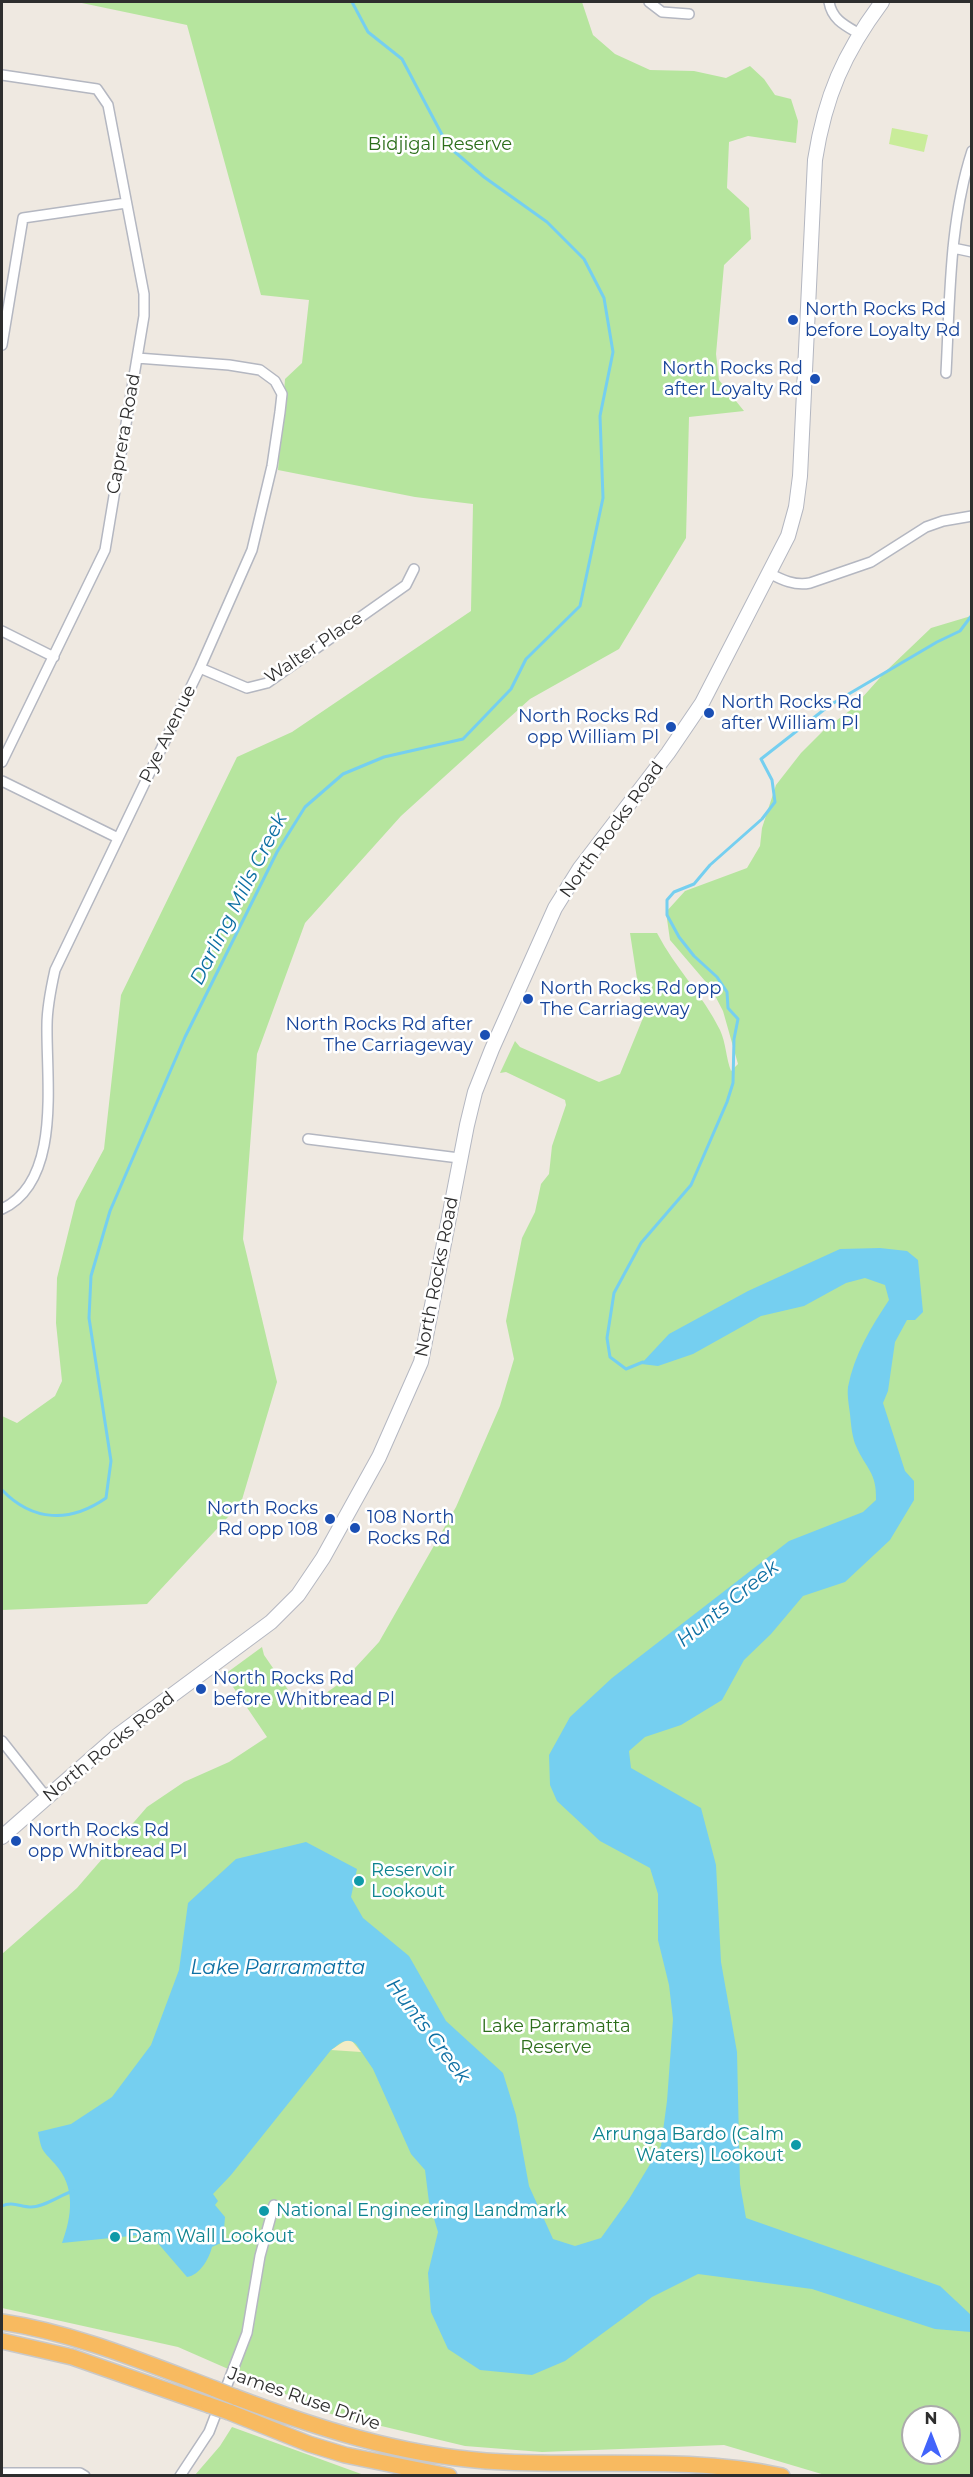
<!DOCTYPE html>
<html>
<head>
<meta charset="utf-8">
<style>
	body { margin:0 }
	#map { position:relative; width:973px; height:2477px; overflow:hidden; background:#efe9e1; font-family:Montserrat,sans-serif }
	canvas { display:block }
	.frame { position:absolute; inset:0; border:3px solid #2e2e2e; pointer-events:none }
	.north { position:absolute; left:901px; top:2405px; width:60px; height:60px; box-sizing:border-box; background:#fff; border:2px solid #ababab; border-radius:50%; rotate:0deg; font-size:16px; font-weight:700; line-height:24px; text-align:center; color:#2e2e2e }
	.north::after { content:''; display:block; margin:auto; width:21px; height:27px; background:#4264fb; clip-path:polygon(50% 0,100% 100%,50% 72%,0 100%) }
</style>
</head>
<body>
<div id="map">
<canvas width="973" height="2477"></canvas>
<div class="frame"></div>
<div class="north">N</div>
</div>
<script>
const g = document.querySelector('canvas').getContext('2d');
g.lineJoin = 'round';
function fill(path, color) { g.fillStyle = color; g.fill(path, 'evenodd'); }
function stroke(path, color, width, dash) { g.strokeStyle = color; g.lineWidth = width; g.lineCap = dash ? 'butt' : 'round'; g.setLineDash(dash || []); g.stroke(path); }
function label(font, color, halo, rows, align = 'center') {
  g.font = font + ' Montserrat,sans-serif'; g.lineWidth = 5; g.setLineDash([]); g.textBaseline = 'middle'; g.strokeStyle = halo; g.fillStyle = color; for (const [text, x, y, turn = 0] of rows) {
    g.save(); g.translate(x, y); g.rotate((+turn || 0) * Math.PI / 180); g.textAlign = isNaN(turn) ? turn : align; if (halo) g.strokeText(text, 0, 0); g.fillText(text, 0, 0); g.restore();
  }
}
const green = new Path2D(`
	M77,2H582L593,35L615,54L650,70L694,71L726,78L750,66L764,79L775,95L791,99L798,121L796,143L748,136L729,142L727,188L749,208L751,239L724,265L716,354L719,380L744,411L689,417L686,538L619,649L530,699L401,816L305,923L257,1054L243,1239L277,1382L241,1503L147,1604L2,1610V1416L17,1423L55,1396L62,1381L56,1323L57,1278L76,1201L104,1149L121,995L237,757L292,732L471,611L473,504L415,497L278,470L285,379L302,363L309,300L261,295L187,25Z
	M971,616V2475H825L724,2445L542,2452L465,2446L331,2414L178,2347L2,2308V1954L77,1888L147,1807L184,1782L229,1762L267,1737L229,1681L221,1677L262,1647L264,1655L302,1710L343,1681L379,1642L456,1507L500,1406L514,1359L506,1321L522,1238L535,1212L541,1184L549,1174L552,1146L566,1105L565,1100L506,1072L500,1073L515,1041L520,1047L599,1082L620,1074L643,1018L630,933H657C675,968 703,995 720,1030C726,1043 726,1058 731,1071L738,1064L723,1011L711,988L670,940L666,912L685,891L747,868L760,846L762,828L776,785L801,753L825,729L852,709L886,671L931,628ZM913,2417H949V2453H913Z
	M232,2427L364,2475H365H195L220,2446Z`);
const sand = new Path2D(`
	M346,2040L352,2041L361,2052L331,2050Z`);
const pitch = new Path2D(`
	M892,128L928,135L924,152L889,144Z`);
const water = new Path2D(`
	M880,1248L907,1251L918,1260L923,1312L915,1320H907L895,1342L888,1391L883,1403L905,1471L914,1481V1500L890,1540L845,1582L803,1596L771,1634L744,1660L722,1700L681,1725L645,1737L629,1751L631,1768L701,1808L716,1865L721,1962L737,2052L740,2184L746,2218L940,2286L971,2315V2332L935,2329L812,2289L698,2274L652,2297L565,2361L532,2375L480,2370L448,2349L431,2312L428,2273L438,2232L429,2202L425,2170L411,2154L373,2069L356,2044C347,2036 339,2044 331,2050L231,2175L213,2194L218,2201L215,2205L225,2217L223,2242L212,2247C209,2259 200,2275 187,2277L150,2234L62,2243C72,2216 76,2187 55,2164C42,2149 42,2153 38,2132L71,2124L112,2097L151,2045L179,1970L188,1903L236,1859L306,1842L357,1869L351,1897L363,1918L409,1956L446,2021L503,2073L516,2115L529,2186L553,2239L575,2246L601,2238L629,2199L661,2146L667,2101L673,2019L669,1985L658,1940V1894L650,1868L600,1841L557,1801L550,1785L549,1755L570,1717L612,1678L789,1541L863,1512L876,1500C877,1472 866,1469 856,1446C852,1437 851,1424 850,1414C849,1406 847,1395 848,1387C854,1355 871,1327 889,1300L885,1285L865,1278L846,1283L804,1306L761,1316L693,1354L658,1366L641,1364L669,1334L748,1291L840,1249Z`);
const stream = new Path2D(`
	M643,1362L626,1369L610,1357L607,1338L614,1293L641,1243L691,1185L727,1102L733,1083L734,1039L738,1019L728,1008L727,992L717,977L694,956L679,937L667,915V900L674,892L694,884L710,865L762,819L775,802L772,780L761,759L830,705L937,642L960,631L972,615
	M2,1490C33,1522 70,1523 106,1498L111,1461L89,1318L91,1276L110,1211L185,1037L277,852L305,807L343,774L384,757L463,739L511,689L526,659L580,606L603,498L600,416L613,352L604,298L584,259L547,222L484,177L448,146L402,59L368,32L352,2
	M2,2206C12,2201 21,2207 31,2207C45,2207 60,2195 73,2191`);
const minor = new Path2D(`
	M649,2L662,12L689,14
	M829,2C832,19 844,25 858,33
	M2,75L97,89L108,105L144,294V316L105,550L2,762
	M953,248L972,252
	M2,345L23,218L126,203
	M946,373C950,299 949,222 972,151
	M769,573C782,580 795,586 810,583L871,562L926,527L943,521L972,516
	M2,631L54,657
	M200,668L247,688L267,683L406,585L414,569
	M2,781L118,838
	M308,1139L459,1158
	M2,1209C62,1181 46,1080 47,1025C47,1007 51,988 55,970L200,668L252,550L272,466L280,412L282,394L275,381L260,370L229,365L137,358
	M2,1741L47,1798
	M2,2473H80L85,2476
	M180,2476L209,2432L247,2333L260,2256L274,2205`);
const secondary = new Path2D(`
	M2,1837L117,1736L271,1622L298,1595L323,1558L379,1457L421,1362L467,1125L475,1092L492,1049L555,908L580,868L668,753L702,703L788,536L796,507L800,476L815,160C825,96 844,53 882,2`);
const trunk = new Path2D(`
	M2,2322C75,2333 146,2363 215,2389
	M2,2341L72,2357L209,2405
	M235,2397C317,2428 397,2454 486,2461C584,2468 685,2455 782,2476
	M229,2412L309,2444L345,2455L449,2476`);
const trunkBridge = new Path2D(`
	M215,2389L235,2397
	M209,2405L229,2412`);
const markers = [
	[793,320,6,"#1a4fb4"],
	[815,379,6,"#1a4fb4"],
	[709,713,6,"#1a4fb4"],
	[671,727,6,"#1a4fb4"],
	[528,999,6,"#1a4fb4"],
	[485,1035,6,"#1a4fb4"],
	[330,1519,6,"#1a4fb4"],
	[355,1528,6,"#1a4fb4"],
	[201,1689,6,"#1a4fb4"],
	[16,1841,6,"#1a4fb4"],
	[359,1881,6,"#0f9aa8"],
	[796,2145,6,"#0f9aa8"],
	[264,2211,6,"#0f9aa8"],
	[115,2237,6,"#0f9aa8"]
];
const parkNames = [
	["Bidjigal Reserve",440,145],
	["Lake Parramatta",556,2027],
	["Reserve",556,2048]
];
const transitNames = [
	["North Rocks Rd",805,310],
	["before Loyalty Rd",805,331],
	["North Rocks Rd",803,369,"right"],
	["after Loyalty Rd",803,390,"right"],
	["North Rocks Rd",721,703],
	["after William Pl",721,724],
	["North Rocks Rd",659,717,"right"],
	["opp William Pl",659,738,"right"],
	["North Rocks Rd opp",540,989],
	["The Carriageway",540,1010],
	["North Rocks Rd after",473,1025,"right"],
	["The Carriageway",473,1046,"right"],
	["North Rocks",318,1509,"right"],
	["Rd opp 108",318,1530,"right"],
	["108 North",367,1518],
	["Rocks Rd",367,1539],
	["North Rocks Rd",213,1679],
	["before Whitbread Pl",213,1700],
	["North Rocks Rd",28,1831],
	["opp Whitbread Pl",28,1852]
];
const streetNames = [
	["Caprera Road",124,434,-80],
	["Walter Place",314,648,-34],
	["Pye Avenue",168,734,-64],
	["North Rocks Road",612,830,-54],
	["North Rocks Road",437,1277,-79],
	["North Rocks Road",109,1747,-39],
	["James Ruse Drive",304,2399,19]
];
const cultureNames = [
	["Reservoir",371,1871],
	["Lookout",371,1892],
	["Arrunga Bardo (Calm",784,2135,"right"],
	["Waters) Lookout",784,2156,"right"],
	["National Engineering Landmark",276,2211],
	["Dam Wall Lookout",127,2237]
];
const waterNames = [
	["Darling Mills Creek",239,899,-63],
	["Hunts Creek",728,1604,-39],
	["Lake Parramatta",278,1968],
	["Hunts Creek",428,2031,53]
];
fill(green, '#b6e59e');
fill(sand, '#f3ecc5');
fill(pitch, '#c9ec9a');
fill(water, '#75cff0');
stroke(stream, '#75cff0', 3);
stroke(minor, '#b4b7c1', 12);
stroke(secondary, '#b4b7c1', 16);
stroke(trunk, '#c9c9c9', 18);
stroke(minor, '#fff', 9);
stroke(secondary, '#fff', 14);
stroke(trunk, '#f8ba60', 15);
stroke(trunkBridge, '#c9c9c9', 18, []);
stroke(trunkBridge, '#f8ba60', 15);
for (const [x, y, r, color] of markers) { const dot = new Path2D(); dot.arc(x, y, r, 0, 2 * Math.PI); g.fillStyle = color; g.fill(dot); stroke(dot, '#fff', 2); }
label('18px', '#2c6e1b', '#fff', parkNames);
label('18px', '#164399', '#fff', transitNames, 'left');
label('18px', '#2e2e2e', '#fff', streetNames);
label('18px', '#0d838f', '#fff', cultureNames, 'left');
label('italic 20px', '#0d6fa3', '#fff', waterNames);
</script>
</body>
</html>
